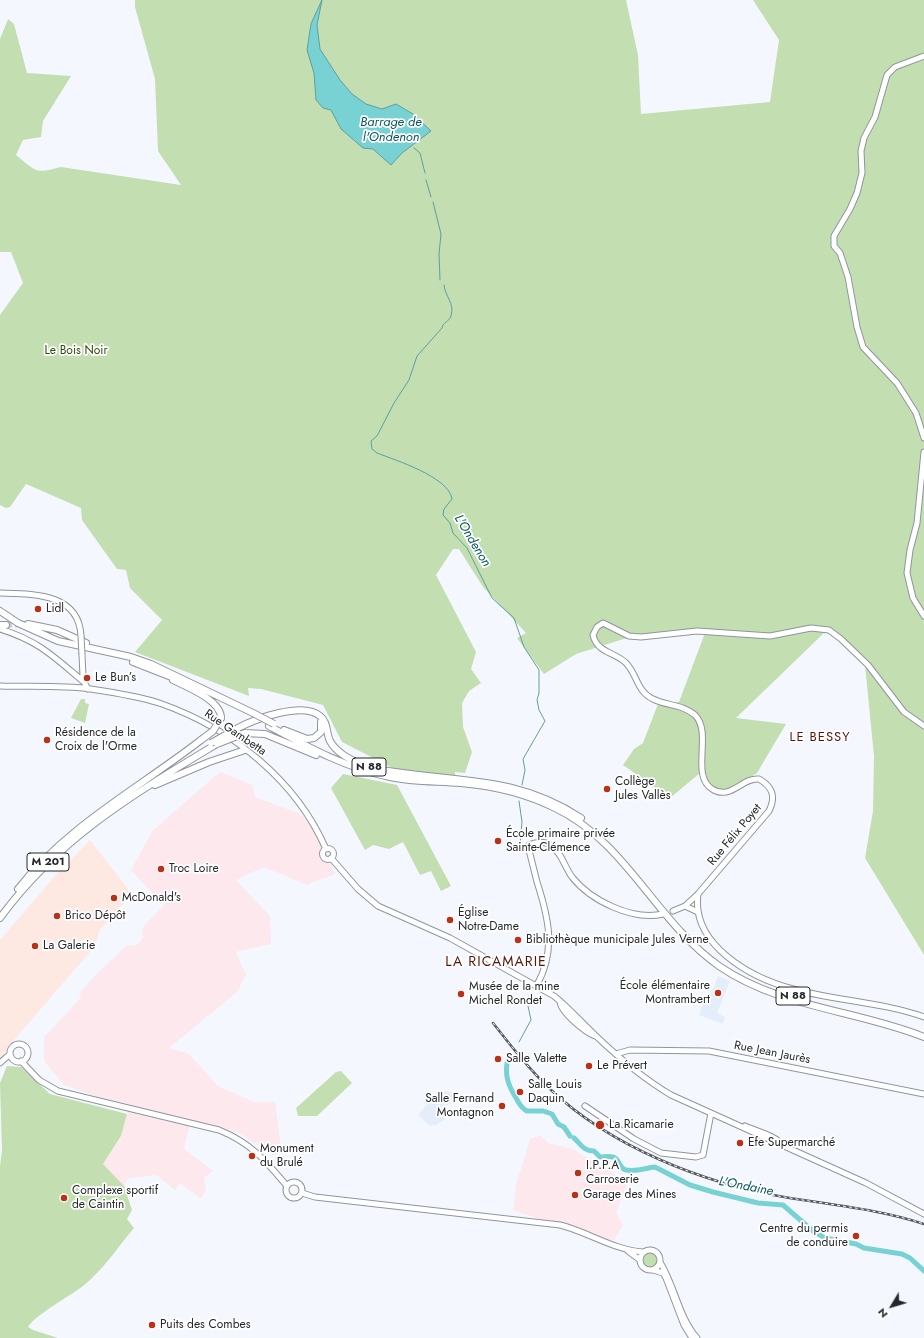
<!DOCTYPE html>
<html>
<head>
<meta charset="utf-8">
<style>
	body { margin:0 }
	#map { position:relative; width:924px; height:1338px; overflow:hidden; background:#f4f8fe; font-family:Jost,sans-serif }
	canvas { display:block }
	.north { position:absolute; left:872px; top:1286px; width:40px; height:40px; -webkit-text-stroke:3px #fff; paint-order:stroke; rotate:232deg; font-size:11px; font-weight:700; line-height:16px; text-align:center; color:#25272b }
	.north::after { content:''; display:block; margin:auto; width:14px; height:18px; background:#25272b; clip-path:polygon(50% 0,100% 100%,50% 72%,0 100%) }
</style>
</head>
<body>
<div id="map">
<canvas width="924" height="1338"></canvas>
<div class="north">N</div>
</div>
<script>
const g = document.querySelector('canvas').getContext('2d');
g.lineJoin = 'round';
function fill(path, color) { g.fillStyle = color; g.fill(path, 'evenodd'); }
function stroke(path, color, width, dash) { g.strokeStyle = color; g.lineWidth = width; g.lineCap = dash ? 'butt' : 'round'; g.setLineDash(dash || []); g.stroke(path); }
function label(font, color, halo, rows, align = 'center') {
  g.font = font + ' Jost,sans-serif'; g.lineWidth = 3.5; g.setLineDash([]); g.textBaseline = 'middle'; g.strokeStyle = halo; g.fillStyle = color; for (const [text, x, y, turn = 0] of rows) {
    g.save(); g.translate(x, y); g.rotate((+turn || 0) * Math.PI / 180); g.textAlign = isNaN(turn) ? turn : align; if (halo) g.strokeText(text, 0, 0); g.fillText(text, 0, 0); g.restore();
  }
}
const commercial = new Path2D(`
	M90,840L132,894L99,931L96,945L14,1040L0,1060V940L60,870Z`);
const industrial = new Path2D(`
	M220,772L253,785L255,797L298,813L305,818L325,848L335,874L307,885L264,867L236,880L270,916L271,944L236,952L246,975L237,992L169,1048L189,1054L218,1086L254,1102H275L282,1154L272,1155L240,1133L191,1120L184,1149L213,1171L204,1178L206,1190L201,1199L180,1183L175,1190L156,1175L129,1178L124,1186L103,1164L121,1137L130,1105L100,1098L64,1085L44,1061V1037L81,998L79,994L94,977L126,946L136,945L143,938L142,931L146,923L164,906L131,870L153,830Z
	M541,1135L548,1143L576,1150L579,1153L628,1182L616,1213L623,1225L614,1240H596L513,1210L516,1185L530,1139Z`);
const built = new Path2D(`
	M718,976L730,981L717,1013L725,1017L723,1024L699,1015L704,1002L707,1001L714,987Z
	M438,1091L453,1092L455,1095L444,1110L445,1119L436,1125L430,1126L418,1115Z`);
const green = new Path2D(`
	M135,0H626L638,55L641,114L770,102L779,40L753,0H924V955L865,858L873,811L874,756L865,665L842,643L826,631L736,718L786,724L757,773L729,791L714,789L707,782V775L700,773L670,798L623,765L634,749L643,743L658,704L679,702L705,633L630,637L576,654L544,674L517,638L526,633L483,587L459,549H453L436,575L476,652L471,669L481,683L469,691L462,703L463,727L472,752L465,773L455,772L456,786L423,777L424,784L342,742L323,705L261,689L248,688L249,696L135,652L162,620L130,588L126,570L117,569L82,520L81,508L26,484L10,507L6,508L0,505V315L23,283L11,252H0V39L8,19L14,24L27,73L71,76L43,121L41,137L23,140L16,155C37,172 35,174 61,167L181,185L158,151L155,79L135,7Z
	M81,699H85V703L89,704L85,723L71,718Z
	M343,774L397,785L451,886L441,891L431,871L420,875L403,842L389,849L373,845L365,850L331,788Z
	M7,1066L21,1067L50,1094L127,1114L121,1136L103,1164L124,1186L132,1210L127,1219L134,1228C118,1247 103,1270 83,1286C70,1296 35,1315 28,1327L33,1330L58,1338H0V1166L2,1151L0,1083Z
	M341,1071L352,1083L317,1116H298L296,1108L336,1072Z
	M641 1260a9 9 0 1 1 18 0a9 9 0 1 1-18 0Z`);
const water = new Path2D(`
	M322,0L317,25L320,49L340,80L352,94L366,104L382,109L396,104L413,114L431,131L402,153L391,165L373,149L363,148L341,129L331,110L323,108L316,100L314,73L307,50L311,24Z`);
const stream = new Path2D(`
	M414,148L420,153L425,173
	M426,180L431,197
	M433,202L441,234L439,254L440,280
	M444,285C445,297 455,303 451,316C449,322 443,322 442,328L417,356L409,380L394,403L377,436L371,441L372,449L377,453C395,460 449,477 452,499L444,509L443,515L450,523L453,533L467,548L492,598L514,618L524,647L539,670V693L537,700L539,710L545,721L523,759L525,770L522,785
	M519,801L522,822L520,845
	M519,1042L531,1020L528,1006L529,996`);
const river = new Path2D(`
	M508,1059C504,1074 508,1085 516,1098C519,1103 521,1108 527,1111H543L552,1114L558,1124L564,1127L570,1136
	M574,1138C581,1144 583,1151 594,1151L600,1157C604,1157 609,1156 613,1157C620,1159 619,1169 626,1170C637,1172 645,1168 655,1167L690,1185L713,1192L758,1203L783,1205L813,1231L825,1238L856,1244L864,1248L902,1254L910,1258L924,1271`);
const highwayTunnel = new Path2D(`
	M6,625L22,624`);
const secondary = new Path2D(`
	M924,56L895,67L887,75L875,117L864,138L861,151L862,173L857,193L850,209L834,236V246L840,253L848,277L857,327L863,347L897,383L916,413L924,438
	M924,452L917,523L910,550L907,573L913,598L924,616
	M0,593C31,594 79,592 81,636
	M0,629C39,641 54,657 84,682L88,689
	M81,679L83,676L82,655
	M0,686C30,687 61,685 91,689C114,693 139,696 162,704C232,729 296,780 326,849
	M322.5 854a5.5 5.5 0 1 1 11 0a5.5 5.5 0 1 1-11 0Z
	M331,858L358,889L378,906L450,938L554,996C569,1008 582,1023 596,1036C619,1058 644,1079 671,1095L866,1183L924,1214
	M698,894C691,945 751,978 793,989C836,1001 882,1002 924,1017
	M685,906L698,912
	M673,911L685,906L698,894L769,811C776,797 773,787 759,779C742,777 731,801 712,789C690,775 713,733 695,715C682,704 667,706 653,699C637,692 637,674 626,663C615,652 597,653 593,635L597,627L603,623L629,636L641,637L697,631L770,636L811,628L829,630L841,639L868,665L904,712L924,726
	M537,985C556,950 549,919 537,882C534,870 531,858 528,846L529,845C535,842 544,841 550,845C562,853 564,866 572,877C591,901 633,921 663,914
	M560,1001C560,1012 585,1032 595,1036
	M10 1053a9 9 0 1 1 18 0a9 9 0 1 1-18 0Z
	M616,1054L630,1050L709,1051L924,1094
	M21,1061L39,1080L58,1091L219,1130C251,1143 265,1160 287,1186
	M0,1063L10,1054
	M585,1106L634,1139L661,1153L696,1157L703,1155L711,1113
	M745,1126C758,1132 774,1135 783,1145
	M286 1190a8 8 0 1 1 16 0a8 8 0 1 1-16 0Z
	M302,1193L315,1197L560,1225C588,1232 614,1250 643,1252
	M640 1260a10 10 0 1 1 20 0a10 10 0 1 1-20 0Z
	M628,1251L640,1260
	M660,1262C675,1286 678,1316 697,1338
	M653,1270L663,1273L666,1278L684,1325L692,1338`);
const highway = new Path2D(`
	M0,611L18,623L58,641L131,657L151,664L253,713
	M28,624L57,630L86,643
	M0,625H6
	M133,662L179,680
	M173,680C187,687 221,700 221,718
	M269,726C308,747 346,768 390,777C413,782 437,781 461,783C494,786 525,793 555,808C627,842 656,922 719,966C780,1008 857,1010 924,1037
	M238,728C255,719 303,701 320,716C328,722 326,733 330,741C337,754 352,760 364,766
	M284,730L307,739L314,738L321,732V722
	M245,733L265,734L316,755
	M366,767C444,784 509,771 581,818
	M155,785L209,762L245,750
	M18,889C67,826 139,788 201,740
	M0,918C58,839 132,795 215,745`);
const rail = new Path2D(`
	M493,1023C511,1046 529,1069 550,1089C611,1147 703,1183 784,1197C831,1205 879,1209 924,1224`);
const secondaryBridge = new Path2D(`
	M81,636L82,655`);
const highwayBridge = new Path2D(`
	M253,713L274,724
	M201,740L213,731L221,718
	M211,743L238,728
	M217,744L245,733`);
const markers = [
	[38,609,4,"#bb3016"],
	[87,678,4,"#bb3016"],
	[47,740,4,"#bb3016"],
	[607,789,4,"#bb3016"],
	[498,841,4,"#bb3016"],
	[161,869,4,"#bb3016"],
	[114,898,4,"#bb3016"],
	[57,916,4,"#bb3016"],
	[450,920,4,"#bb3016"],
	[518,940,4,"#bb3016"],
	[35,946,4,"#bb3016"],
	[718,993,4,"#bb3016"],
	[461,994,4,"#bb3016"],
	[498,1059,4,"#bb3016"],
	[589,1066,4,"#bb3016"],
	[520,1092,4,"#bb3016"],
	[502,1106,4,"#bb3016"],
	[600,1125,5,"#bb3016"],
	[740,1143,4,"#bb3016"],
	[252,1156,4,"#bb3016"],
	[578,1173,4,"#bb3016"],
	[575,1195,4,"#bb3016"],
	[64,1198,4,"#bb3016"],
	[856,1236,4,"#bb3016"],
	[152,1325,4,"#bb3016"]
];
const shields = [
	[369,767,34],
	[48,862,42],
	[793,996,34]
];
const shieldNames = [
	["N 88",369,767],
	["M 201",48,862],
	["N 88",793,996]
];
const parkNames = [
	["Le Bois Noir",76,351]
];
const poiNames = [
	["Lidl",46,609],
	["Le Bun’s",95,678],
	["Résidence de la",55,733],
	["Croix de l'Orme",55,747],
	["Collège",615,782],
	["Jules Vallès",615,796],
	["École primaire privée",506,834],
	["Sainte-Clémence",506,848],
	["Troc Loire",169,869],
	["McDonald's",122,898],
	["Église",458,913],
	["Notre-Dame",458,927],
	["Brico Dépôt",65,916],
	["Bibliothèque municipale Jules Verne",526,940],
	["La Galerie",43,946],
	["École élémentaire",710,986,"right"],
	["Montrambert",710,1000,"right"],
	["Musée de la mine",469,987],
	["Michel Rondet",469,1001],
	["Salle Valette",506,1059],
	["Le Prévert",597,1066],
	["Salle Louis",528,1085],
	["Daquin",528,1099],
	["Salle Fernand",494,1099,"right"],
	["Montagnon",494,1113,"right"],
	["La Ricamarie",609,1125],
	["Efe Supermarché",748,1143],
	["Monument",260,1149],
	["du Brulé",260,1163],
	["I.P.P.A",586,1166],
	["Carroserie",586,1180],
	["Complexe sportif",72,1191],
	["de Caintin",72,1205],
	["Garage des Mines",583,1195],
	["Centre du permis",848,1229,"right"],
	["de conduire",848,1243,"right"],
	["Puits des Combes",160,1325]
];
const streetNames = [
	["Rue Gambetta",235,733,34],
	["Rue Félix Poyet",735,835,-50],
	["Rue Jean Jaurès",772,1053,11]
];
const waterNames = [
	["Barrage de",391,123],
	["l'Ondenon",391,138],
	["L'Ondenon",472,541,59],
	["L'Ondaine",746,1187,11]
];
const neighbourhoodNames = [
	["LE BESSY",820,738]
];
const quarterNames = [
	["LA RICAMARIE",496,963]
];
fill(commercial, '#fde9e2');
fill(industrial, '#fde8ee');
fill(built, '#e4edfa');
fill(green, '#c3deb1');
fill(water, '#78d2d4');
stroke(water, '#5f9fa1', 1);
stroke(stream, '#5f9fa1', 1);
stroke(river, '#78d2d4', 5);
stroke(highwayTunnel, '#cbced4', 6, [6, 3]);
stroke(secondary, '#8f959e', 7);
stroke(highway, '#8f959e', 8);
stroke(secondary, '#fff', 5);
stroke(highway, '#fff', 6);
stroke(rail, '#55585c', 2.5);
stroke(rail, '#fff', 1, [3]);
stroke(secondaryBridge, '#8f959e', 7, []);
stroke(highwayBridge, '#8f959e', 8, []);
stroke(secondaryBridge, '#fff', 5);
stroke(highwayBridge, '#fff', 6);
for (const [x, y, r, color] of markers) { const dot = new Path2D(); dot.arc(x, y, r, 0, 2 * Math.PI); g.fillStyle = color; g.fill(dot); stroke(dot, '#fff', 1.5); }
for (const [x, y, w] of shields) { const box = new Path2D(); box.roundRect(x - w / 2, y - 9, w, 18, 3); g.fillStyle = '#fff'; g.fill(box); stroke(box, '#25272b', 1); }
label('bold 11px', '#25272b', null, shieldNames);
label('12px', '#2c4a0d', '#fff', parkNames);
label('12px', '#25272b', '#fff', poiNames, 'left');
label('12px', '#25272b', '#fff', streetNames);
label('italic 13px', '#095a5c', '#fff', waterNames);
g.letterSpacing = '1px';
label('13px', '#581509', '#fff', neighbourhoodNames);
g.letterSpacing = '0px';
g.letterSpacing = '1px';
label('14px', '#581509', '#fff', quarterNames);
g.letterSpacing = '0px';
</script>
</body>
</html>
